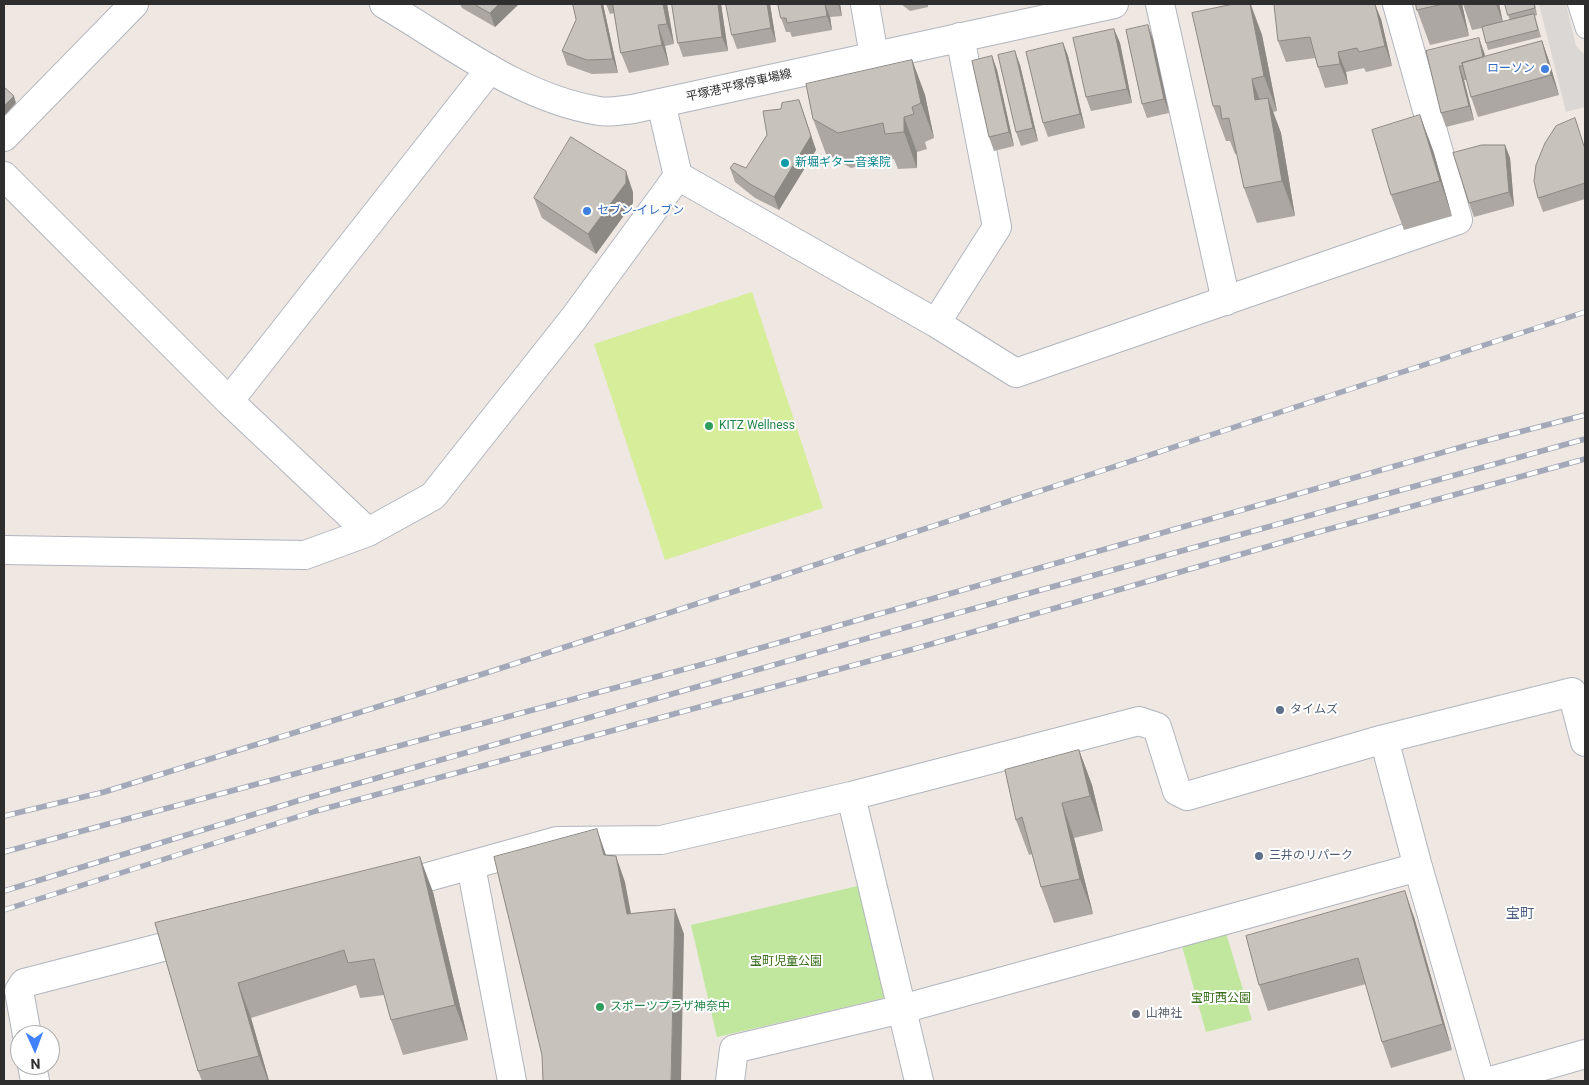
<!DOCTYPE html>
<html>
<head>
<meta charset="utf-8">
<style>
	body { margin:0 }
	#map { position:relative; width:1589px; height:1085px; overflow:hidden; background:#efe7e1; font-family:Roboto,sans-serif }
	canvas { display:block }
	.frame { position:absolute; inset:0; border:5px solid #2e2e2e; pointer-events:none }
	.north { position:absolute; left:10px; top:1025px; width:50px; height:50px; box-sizing:border-box; background:#fff; border:1px solid #ababab; border-radius:50%; rotate:178deg; font-size:14px; font-weight:700; line-height:20px; text-align:center; color:#2e2e2e }
	.north::after { content:''; display:block; margin:auto; width:18px; height:22px; background:#4081fd; clip-path:polygon(50% 0,100% 100%,50% 72%,0 100%) }
</style>
</head>
<body>
<div id="map">
<canvas width="1589" height="1085"></canvas>
<div class="frame"></div>
<div class="north">N</div>
</div>
<script>
const g = document.querySelector('canvas').getContext('2d');
g.lineJoin = 'round';
function fill(path, color) { g.fillStyle = color; g.fill(path, 'evenodd'); }
function stroke(path, color, width, dash) { g.strokeStyle = color; g.lineWidth = width; g.lineCap = dash ? 'butt' : 'round'; g.setLineDash(dash || []); g.stroke(path); }
function label(font, color, halo, rows, align = 'center') {
  g.font = font + ' Roboto,"Noto Sans JP",sans-serif'; g.lineWidth = 4; g.setLineDash([]); g.textBaseline = 'middle'; g.strokeStyle = halo; g.fillStyle = color; for (const [text, x, y, turn = 0] of rows) {
    g.save(); g.translate(x, y); g.rotate((+turn || 0) * Math.PI / 180); g.textAlign = isNaN(turn) ? turn : align; if (halo) g.strokeText(text, 0, 0); g.fillText(text, 0, 0); g.restore();
  }
}
const green = new Path2D(`
	M862,885L889,997L717,1037L691,925Z
	M1226,933L1252,1020L1206,1032L1182,946Z`);
const pitch = new Path2D(`
	M752,292L823,508L665,560L594,344Z`);
const plaza = new Path2D(`
	M1539,4H1566L1576,46L1585,55V107L1566,112Z`);
const lane = new Path2D(`
	M1577,4L1585,29`);
const street = new Path2D(`
	M865,4L874,56
	M1160,4L1226,301
	M661,103L678,176L936,323L1016,373L1458,220L1397,4
	M4,137L134,4
	M4,176L229,401L368,532
	M936,323L997,227L960,37
	M229,401L490,69
	M4,550L305,555L368,532L433,496L574,318L678,176
	M1384,739L1418,867L1480,1081
	M851,796L919,1081
	M471,866L512,1081
	M392,887L557,841L661,840L851,796L1139,721L1157,727L1177,791L1187,796L1384,739L1572,692L1585,742
	M27,1035L19,991L24,983L198,938
	M32,1065L35,1081
	M730,1081L734,1049L902,1009L1418,867`);
const secondary = new Path2D(`
	M384,4C452,44 519,98 599,111C610,113 622,110 633,109L1114,4
	M1491,1081L1585,1054`);
const rail = new Path2D(`
	M4,816L104,792L486,673L1585,312
	M4,852L715,661L1465,446L1585,415
	M4,891L307,798L893,631L1585,439
	M4,910L316,811L921,647L1311,534L1585,459`);
const wall = new Path2D(`
	M456,4H519L495,27L462,8L460,4L459,5Z
	M573,4H603L618,73L592,74L567,65L562,51L576,20Z
	M606,4H667L674,44L665,46L669,65L629,73L621,53L614,13L610,14Z
	M672,4H721L728,51L683,57L678,43Z
	M770,4L776,42L737,49L732,35Z
	M778,4H840L842,16L830,17L832,30L792,37L790,32H786L781,18Z
	M901,4H928V7L910,11Z
	M1234,4H1251L1262,35L1277,111L1273,112L1281,133L1295,216L1257,223L1244,188L1237,154H1235L1230,141H1226L1213,106Z
	M1416,4H1462L1469,36L1430,45L1417,10Z
	M1463,4H1499L1503,22L1510,20L1508,15L1535,4L1537,15L1535,16L1541,37L1488,50L1482,28L1472,30Z
	M1381,19L1392,66L1366,72L1364,68L1346,72L1348,84L1325,88L1315,58L1286,62L1278,41Z
	M1114,29L1120,43L1132,103L1091,111L1086,97Z
	M1153,39L1169,113L1147,118L1142,104Z
	M1542,41L1549,61L1559,95L1478,117L1471,97L1467,80H1464L1474,120L1446,127L1441,113L1426,51L1484,52L1485,57Z
	M1063,43L1068,56L1085,128L1048,137L1043,123Z
	M992,56L997,70L1014,146L994,151L989,137Z
	M912,60L925,95L934,138L925,142L927,149L917,152V168L898,169L894,159L851,168L826,154L813,119Z
	M1020,65L1038,141L1021,146L1016,132Z
	M799,100L816,150L779,210L755,198L735,182L730,168H746L767,135Z
	M1505,145L1510,158L1514,206L1474,217L1469,203Z
	M1585,148V199L1543,212L1538,198Z
	M1433,150L1452,216L1404,230L1391,195Z
	M633,192V203L596,254L542,218L534,198Z
	M1079,750L1092,785L1103,831L1074,838L1093,914L1054,923L1041,887L1032,854L1029,855L1016,820Z
	M433,892L468,1040L403,1055L391,1020L384,995L360,998L356,985L251,1018L269,1081H202L198,1071L155,923Z
	M1414,917L1452,1050L1391,1068L1382,1042L1366,984L1268,1011L1259,985Z`);
const shadedWall = new Path2D(`
	M499,4H519L495,27L490,13Z
	M601,4H603L618,73L613,59Z
	M663,4H667L674,44L667,24Z
	M718,4H721L728,51L722,37Z
	M767,4H770L776,42L771,28Z
	M825,4L830,17L832,30L827,16Z
	M838,4H840L842,16Z
	M1250,4L1262,35L1277,111L1264,76Z
	M1375,4L1381,19L1392,66L1385,46Z
	M1458,4H1462L1469,36Z
	M1496,4H1499L1503,23Z
	M658,25L665,46L669,65L662,45Z
	M1148,25L1153,39L1169,113L1164,99Z
	M1114,29L1120,43L1132,103L1127,89Z
	M1479,38L1484,52L1489,74L1484,60Z
	M1542,41L1549,61L1559,95L1551,75Z
	M1063,43L1068,56L1085,128L1080,114Z
	M1015,51L1020,65L1038,141L1033,128Z
	M1338,52L1346,72L1348,84L1340,64Z
	M992,56L997,70L1014,146L1009,132Z
	M912,60L925,95L934,138L921,103Z
	M1459,66L1464,80L1474,120L1469,106Z
	M1252,79L1265,114L1255,100Z
	M14,96L16,103L4,116V106Z
	M1268,98L1281,133L1295,216L1282,181Z
	M799,100L816,150L779,210L774,197Z
	M1420,115L1433,150L1452,216L1440,181Z
	M904,117L917,152V168L904,132Z
	M1505,145L1510,158L1514,206L1509,192Z
	M626,171L633,192V203L596,254L588,234Z
	M1079,750L1092,785L1103,831L1090,796Z
	M1062,803L1074,838L1093,914L1080,879Z
	M597,829L606,855H604Z
	M616,856L625,882L636,940L627,914Z
	M420,857L433,892L468,1040L455,1005Z
	M1405,891L1414,917L1452,1050L1443,1024Z
	M675,909L684,934L681,1081H671Z
	M238,983L251,1018L269,1081H268L259,1056Z`);
const building = new Path2D(`
	M474,4H499L490,13Z
	M573,4H601L613,59L587,60L562,51L576,20Z
	M613,4H663L667,24L658,25L662,45L621,53Z
	M672,4H718L722,37L678,43Z
	M726,4H767L771,28L732,35Z
	M778,4H825L827,16L787,23L786,18H781Z
	M1234,4H1250L1264,76L1252,79L1255,100L1268,98L1282,181L1244,188L1229,118L1222,119L1220,106H1213L1192,13Z
	M1281,4H1375L1385,46L1359,52L1357,48L1338,52L1340,64L1318,67L1310,37L1278,41L1274,5Z
	M1416,4H1443L1417,10Z
	M1505,4H1534L1535,8L1508,15Z
	M1534,14L1538,30L1486,43L1482,27Z
	M1148,25L1164,99L1142,104L1126,30Z
	M1114,29L1127,89L1086,97L1073,38Z
	M1479,38L1483,57L1462,63L1463,66H1459L1469,106L1441,113L1426,51Z
	M1542,41L1551,75L1471,97L1462,63Z
	M1063,43L1080,114L1043,123L1026,52Z
	M1015,51L1033,128L1016,132L998,55Z
	M992,56L1009,132L989,137L972,61Z
	M912,60L921,103L912,107L914,114L904,117V132L885,134L883,123L838,133L813,119L806,84Z
	M4,87L14,96L4,106Z
	M799,100L811,136L774,197L750,184L730,168L734,163L746,168L767,135L763,111L781,109L782,103Z
	M1420,115L1440,181L1391,195L1372,130Z
	M1575,118L1585,149V183L1538,198L1534,181L1536,165L1545,143L1556,126Z
	M571,137L626,171V183L588,234L534,198Z
	M1482,145H1505L1509,192L1469,203L1453,153Z
	M1079,750L1090,796L1062,803L1080,879L1041,887L1022,817L1016,820L1005,770Z
	M597,829L604,855L616,856L627,914L675,909L671,1081H543L542,1055L494,857Z
	M420,857L455,1005L391,1020L374,959L348,963L344,950L238,983L259,1056L198,1071L155,923Z
	M1405,891L1443,1024L1382,1042L1358,958L1259,985L1246,936Z`);
const markers = [
	[1545,69,5,"#3f7fe0"],
	[785,163,5,"#0f9aa8"],
	[587,211,5,"#3f7fe0"],
	[709,426,5,"#2e9e5b"],
	[1280,710,5,"#5c6f8a"],
	[1259,856,5,"#5c6f8a"],
	[600,1007,5,"#2e9e5b"],
	[1136,1014,5,"#6b7280"]
];
const shopNames = [
	["ローソン",1535,69],
	["セブン-イレブン",597,211,"left"]
];
const streetNames = [
	["平塚港平塚停車場線",739,86,-13]
];
const cultureNames = [
	["新堀ギター音楽院",795,163]
];
const leisureNames = [
	["KITZ Wellness",719,426],
	["スポーツプラザ神奈中",610,1007]
];
const serviceNames = [
	["タイムズ",1290,710],
	["三井のリパーク",1269,856]
];
const parkNames = [
	["宝町児童公園",786,962],
	["宝町西公園",1221,999]
];
const worshipNames = [
	["山神社",1146,1014]
];
const neighbourhoodNames = [
	["宝町",1520,914]
];
fill(green, '#c1e69d');
fill(pitch, '#d6ed99');
fill(plaza, '#dbd7d4');
stroke(lane, '#b1b5be', 20);
stroke(street, '#b1b5be', 30);
stroke(secondary, '#b1b5be', 30);
stroke(lane, '#fff', 18);
stroke(street, '#fff', 28);
stroke(secondary, '#fff', 28);
stroke(rail, '#a3a9b8', 5.5);
stroke(rail, '#fff', 4, [11]);
fill(wall, '#aca7a2');
fill(shadedWall, '#8c8884');
fill(building, '#c8c2bc');
stroke(building, '#8c8884', 1);
for (const [x, y, r, color] of markers) { const dot = new Path2D(); dot.arc(x, y, r, 0, 2 * Math.PI); g.fillStyle = color; g.fill(dot); stroke(dot, '#fff', 2); }
label('12px', '#366cbe', '#fff', shopNames, 'right');
label('12px', '#2e2e2e', '#fff', streetNames);
label('12px', '#0d838f', '#fff', cultureNames, 'left');
label('12px', '#27864d', '#fff', leisureNames, 'left');
label('12px', '#4e5e75', '#fff', serviceNames, 'left');
label('12px', '#396e1a', '#fff', parkNames);
label('12px', '#5b616d', '#fff', worshipNames, 'left');
label('14px', '#4c5e80', '#fff', neighbourhoodNames);
</script>
</body>
</html>
